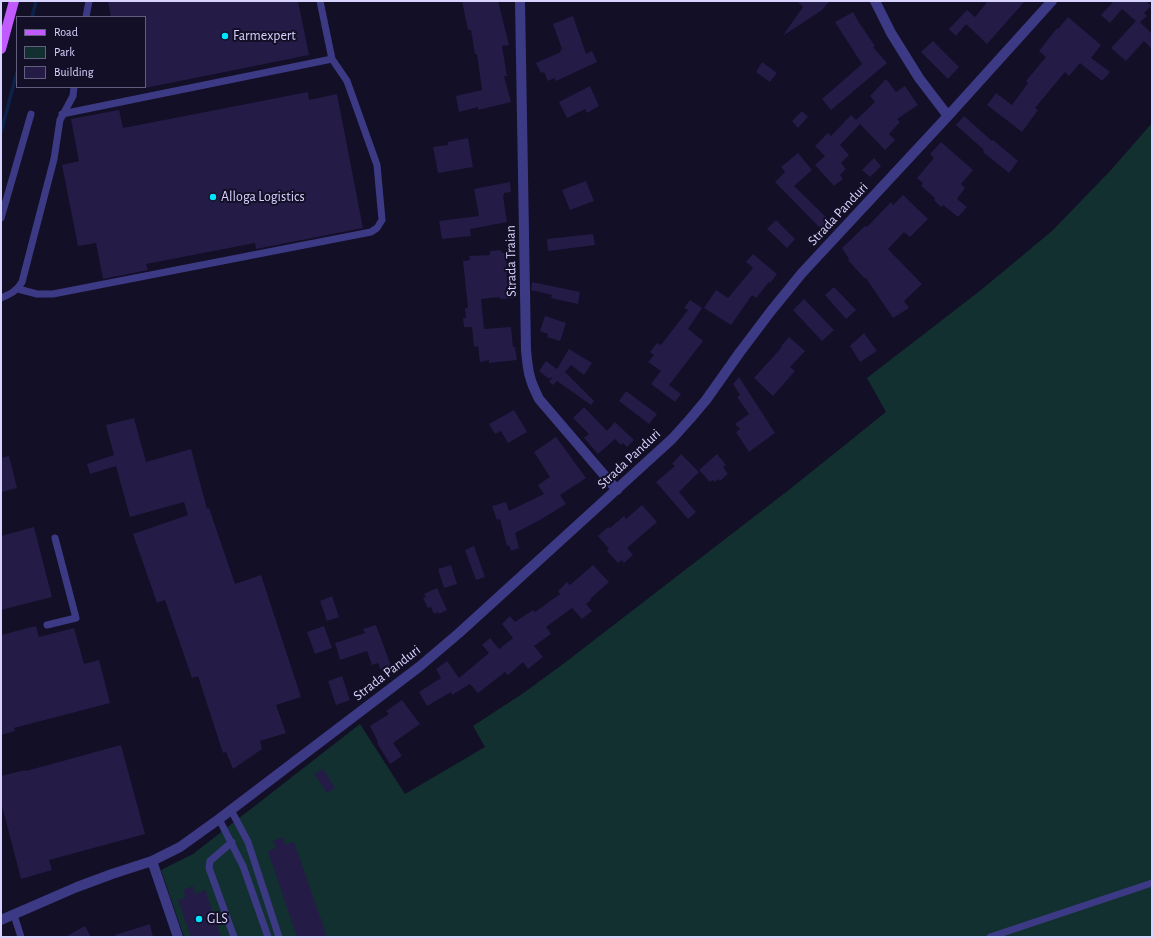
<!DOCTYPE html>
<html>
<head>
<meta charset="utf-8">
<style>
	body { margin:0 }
	#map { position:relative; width:1153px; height:938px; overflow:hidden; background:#130f26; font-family:"Alegreya Sans",sans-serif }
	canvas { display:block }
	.frame { position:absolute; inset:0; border:2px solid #d9d4ff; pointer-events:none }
	.legend { position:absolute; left:16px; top:16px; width:130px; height:72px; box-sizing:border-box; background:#130f26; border:1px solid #625e7d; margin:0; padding:5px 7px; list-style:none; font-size:12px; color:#d9d4ff }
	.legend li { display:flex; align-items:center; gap:8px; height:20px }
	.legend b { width:20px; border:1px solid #625e7d }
</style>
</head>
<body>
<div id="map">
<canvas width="1153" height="938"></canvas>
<div class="frame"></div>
<ul class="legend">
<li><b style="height:5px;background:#c25bff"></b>Road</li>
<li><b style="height:11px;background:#12302f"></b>Park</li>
<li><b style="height:11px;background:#241b47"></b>Building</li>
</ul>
</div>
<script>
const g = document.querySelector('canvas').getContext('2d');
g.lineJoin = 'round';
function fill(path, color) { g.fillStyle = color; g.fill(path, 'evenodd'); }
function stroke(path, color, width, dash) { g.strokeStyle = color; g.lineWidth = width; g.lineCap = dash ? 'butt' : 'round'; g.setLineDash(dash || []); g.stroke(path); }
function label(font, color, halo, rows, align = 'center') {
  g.font = font + ' "Alegreya Sans",sans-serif'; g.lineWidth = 4; g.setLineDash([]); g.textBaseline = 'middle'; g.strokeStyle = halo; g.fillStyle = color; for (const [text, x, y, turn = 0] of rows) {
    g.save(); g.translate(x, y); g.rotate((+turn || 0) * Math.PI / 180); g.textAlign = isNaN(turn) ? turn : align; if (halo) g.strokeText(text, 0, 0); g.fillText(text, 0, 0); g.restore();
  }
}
const green = new Path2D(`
	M1152,123V937H184L161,870L193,854L360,724L405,794L485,747L473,726L525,692L567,661L790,489L886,412L867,378L981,290L1052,231L1111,170Z`);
const stream = new Path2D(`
	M32,17L36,1
	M1,132L17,72`);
const building = new Path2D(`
	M108,1H298L309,55L145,88V17H111Z
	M462,1H498L509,45L502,46L507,76H504L511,102L478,110V107L459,112L456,96L482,90L477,54H475L471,30H468Z
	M797,1H830L822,10L784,35V34L803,7Z
	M988,1H1025L987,44L966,24L956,36L949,29L967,10L975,17Z
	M1114,1H1146L1151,6L1144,13L1147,16L1140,22L1152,34V49L1144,41L1126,61L1111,48L1136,21L1122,9L1110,23L1101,15Z
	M853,12L858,21L875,46L873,47L887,63L831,110L822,99L862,64L835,22Z
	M573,16L586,54L592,51L597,62L556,81L554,78L548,81L544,72L541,73L536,63L561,52L560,50L562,49L553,24Z
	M1068,17L1101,45L1091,58L1110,72L1102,81L1080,63L1069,76L1065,72L1035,108L1038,110L1022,132L987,105L996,93L1012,105L1028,83L1026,81L1046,57L1039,51L1057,28L1058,29Z
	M933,41L959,67L948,79L921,52Z
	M762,62L777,73L770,82L756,72Z
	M886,79L896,92L905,86L918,105L897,119L900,122L889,134L895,140L885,150L860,124L840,145L849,155L841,163L846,169L840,175L843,179L834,186L815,165L825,156L815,146L828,133L831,136L851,115L860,124L856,120L875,102L870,96Z
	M590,86L599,106L587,113L585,109L567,118L559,102Z
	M308,92L309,100L337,94L363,228L256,249L255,243L146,264L148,270L103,279L96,243L78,246L62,165L79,161L71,119L119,110L123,128Z
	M802,111L808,117L798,128L792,121Z
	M964,116L992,141L993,140L1018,161L1009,173L983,152L984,150L956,125Z
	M468,138L473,167L438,173L433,147L448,145V142Z
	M941,142L973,170L961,184L965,188L957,199L967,207L958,217L943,205L941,207L934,200L935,198L921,186L923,183L917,178L934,158L930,154Z
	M798,153L812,170L794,186L830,221L821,229L775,182L785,172L781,167Z
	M874,158L881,166L870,177L862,170Z
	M586,181L594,201L570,210L562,190Z
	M510,182L511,192L504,193V195L503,196L507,222L470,229L471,236L442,239L439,221L479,216L474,189Z
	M903,195L928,219L910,237L904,232L888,249L922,284L904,301L909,308L893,318L866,278L865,279L848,260L849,259L842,248L865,226L867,227L891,202L893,205Z
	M776,220L795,239L787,248L767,229Z
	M593,234L595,245L548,251L547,239Z
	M501,250L502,253H506L507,284L515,283L516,298L500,299V297L481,299L484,329L511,327L513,347H515L517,360L489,363V360L480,362L478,346L474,347L472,327H464L463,318H466L465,308H468L463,261L470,260L469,256L490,255V251Z
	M753,254L777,274L770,283L769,282L756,298L752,295L731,325L704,308L716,290L728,298L753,268L746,262Z
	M532,282L580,292L578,304L551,298L552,295L531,290Z
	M834,287L856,310L846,319L825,295Z
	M804,299L834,330L822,341L793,310Z
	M690,300L702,308L688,329L703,341L669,385L681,394L675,402L651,384L661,371L648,362L654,355L650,352L657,343L661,345L688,310L684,308Z
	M545,316L566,323L560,341L547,337L548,334L540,331Z
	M864,333L877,351L860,362L850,346Z
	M789,337L805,351L790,367L795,371L773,396L754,378L782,347L781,346Z
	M569,349L592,363L584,375L571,365L565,372L594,401L591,405L557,381L553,385L549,382L552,378L551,377L549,379L539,371L546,361L557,369Z
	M739,377L775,433L749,452L736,432L740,429L735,424L749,414L737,397L740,395L733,384Z
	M626,391L657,414L649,424L619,401Z
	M584,407L607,431L615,422L634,440L627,447L623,443L621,445L615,439L598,454L584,438L589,434L573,418Z
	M514,410L527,432L508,443L501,431L495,434L489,424Z
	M134,418L146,462L191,449L207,509L209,508L235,584L261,575L301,697L276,705L286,733L260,741L262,749L233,769L226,752L223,753L198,676L192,678L165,600L157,603L133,534L188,515L184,502L130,517L116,466L90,474L87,464L114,455L106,425Z
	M556,437L586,478L560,495L566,504L540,520L515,533L519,548L511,551L509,545L507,546L500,519L497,520L492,506L506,502L509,511L544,494L538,485L550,477L534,452Z
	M681,454L699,472L679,492L696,512L688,519L656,482L675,466L672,464Z
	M717,454L726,465L723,467L728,474L720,481L718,479L715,482L713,480L710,482L699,470Z
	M9,456L17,488L1,492V458Z
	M642,505L657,522L627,548L633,555L624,563L622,560L618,563L607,551L609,549L598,536L608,527L610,528L624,516L626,519Z
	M34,527L52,597L1,610V536Z
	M474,546L485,577L476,580L465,550Z
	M451,565L457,584L444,588L438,569Z
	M593,565L609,582L590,599L591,600L586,604L592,611L582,619L572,608L546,627L551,634L534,646L543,657L528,669L523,662L508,675L505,672L478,693L470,684L452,695L451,692L427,706L419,692L441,678L436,669L447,661L459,678L489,653L482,645L490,638L499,649L513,638L502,624L510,616L515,622L533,610L535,612L560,594L558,591L567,582L570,585Z
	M437,588L447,610L439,614L438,612L434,614L431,607L428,608L423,598L426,597L424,594Z
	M332,596L339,617L327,621L320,601Z
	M376,625L391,666L381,670L378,663L372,665L367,651L340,660L335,643L365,633L363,629Z
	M36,626L39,637L74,628L84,664L99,660L110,703L14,728L15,731L1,735V635Z
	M324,626L332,648L315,654L307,632Z
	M342,676L350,700L336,705L328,681Z
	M402,700L420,724L393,743L402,756L390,764L377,743L378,742L370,726L389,714L386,711Z
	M121,745L145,834L49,860L52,870L21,879L1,802V776L25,770L26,771Z
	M323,769L335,788L327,793L314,774Z
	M283,837L285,845L294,842L327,937H297L268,851L276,848L273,841Z
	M193,886L195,894L205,890L221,937H191L178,900L186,897L183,890Z
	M150,924L153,937H116L115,935Z
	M85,926L91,937H65Z`);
const lane = new Path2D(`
	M86,17L89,1
	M62,114L332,59
	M1,218L31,114
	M18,289L37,294H53L371,232L377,228L382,220L377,165L347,81L332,59L320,1
	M1,298C10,294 17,291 22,282L54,159L60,120L73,96L74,87
	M47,625L76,618L55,538
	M231,810L248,842L279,937
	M219,819L243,866L268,937
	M232,842L210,861L209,868L234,937
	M14,915L21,937
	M990,937L1152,883`);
const street = new Path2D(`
	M520,1L526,350C528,372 529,379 539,399L617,490
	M875,1L891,33L919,78L948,116
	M152,861L178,937
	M1,920L77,887L112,874L152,861L180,847L219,819L419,667L459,633L672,439L690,419L706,400L740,352L771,311L802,273L948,116L1052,1`);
const primary = new Path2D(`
	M1,49L14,1`);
const markers = [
	[225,36,4,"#00e5ff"],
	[213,197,4,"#00e5ff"],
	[199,919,4,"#00e5ff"]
];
const poiNames = [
	["Farmexpert",233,36],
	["Alloga Logistics",221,197],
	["GLS",207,919]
];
const streetNames = [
	["Strada Panduri",838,214,-47],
	["Strada Traian",511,261,-91],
	["Strada Panduri",629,459,-43],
	["Strada Panduri",387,673,-38]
];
fill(green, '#12302f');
stroke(stream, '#0c2248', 3.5);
fill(building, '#241b47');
stroke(lane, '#3d3a85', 7);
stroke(street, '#3d3a85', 10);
stroke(primary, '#c25bff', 10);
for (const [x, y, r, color] of markers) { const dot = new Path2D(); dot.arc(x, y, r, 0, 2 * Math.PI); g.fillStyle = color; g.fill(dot); stroke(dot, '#130f26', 1.5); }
label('14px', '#d9d4ff', '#130f26', poiNames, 'left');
label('14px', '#d9d4ff', '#130f26', streetNames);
</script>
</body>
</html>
